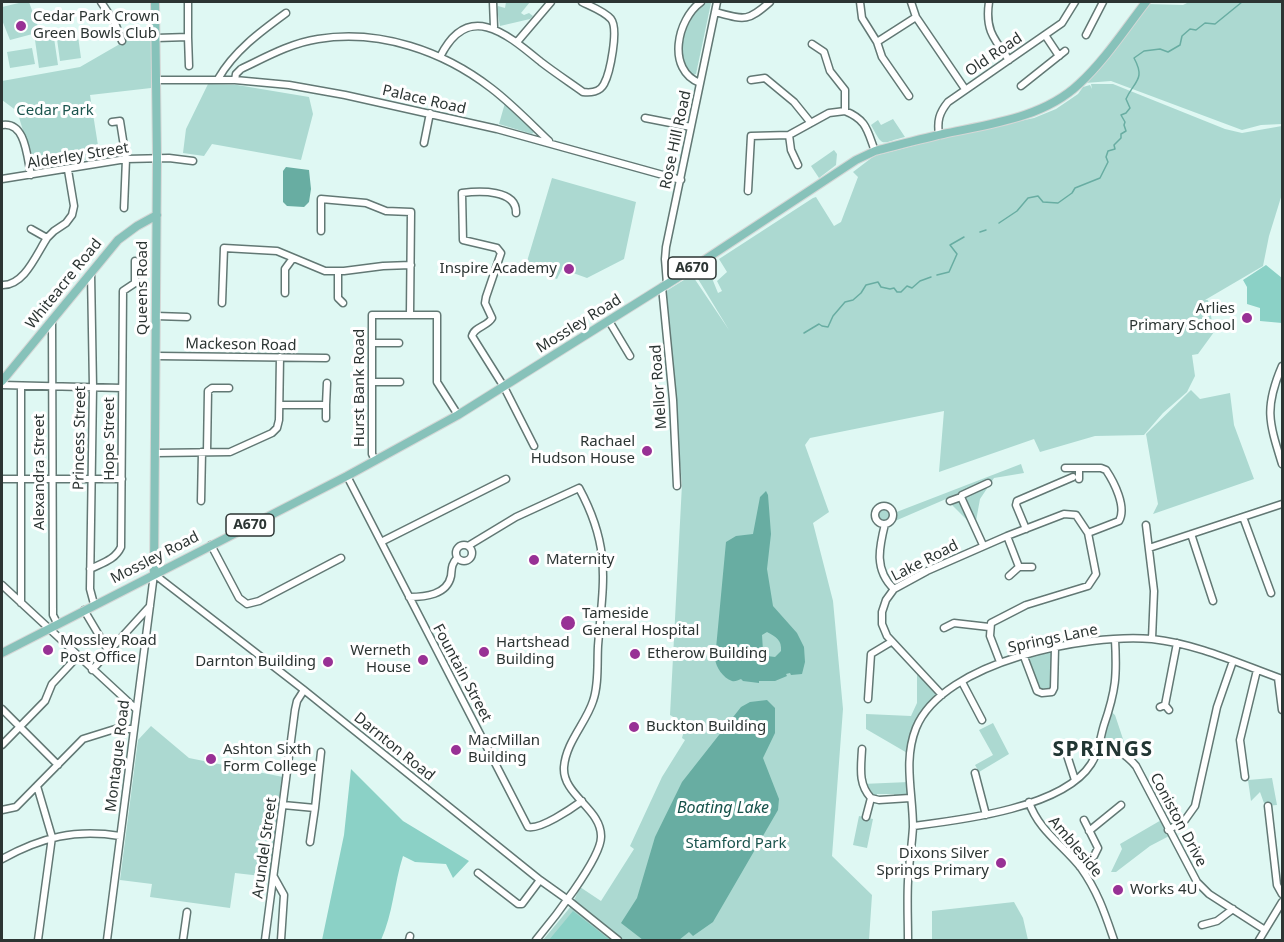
<!DOCTYPE html>
<html>
<head>
<meta charset="utf-8">
<style>
	body { margin:0 }
	#map { position:relative; width:1284px; height:942px; overflow:hidden; background:#dff8f3; font-family:"Noto Sans",sans-serif }
	canvas { display:block }
	.frame { position:absolute; inset:0; border:3px solid #2c3533; pointer-events:none }
</style>
</head>
<body>
<div id="map">
<canvas width="1284" height="942"></canvas>
<div class="frame"></div>
</div>
<script>
const g = document.querySelector('canvas').getContext('2d');
g.lineJoin = 'round';
function fill(path, color) { g.fillStyle = color; g.fill(path, 'evenodd'); }
function stroke(path, color, width, dash) { g.strokeStyle = color; g.lineWidth = width; g.lineCap = dash ? 'butt' : 'round'; g.setLineDash(dash || []); g.stroke(path); }
function label(font, color, halo, rows, align = 'center') {
  g.font = font + ' "Noto Sans",sans-serif'; g.lineWidth = 6; g.setLineDash([]); g.textBaseline = 'middle'; g.strokeStyle = halo; g.fillStyle = color; for (const [text, x, y, turn = 0] of rows) {
    g.save(); g.translate(x, y); g.rotate((+turn || 0) * Math.PI / 180); g.textAlign = isNaN(turn) ? turn : align; if (halo) g.strokeText(text, 0, 0); g.fillText(text, 0, 0); g.restore();
  }
}
const green = new Path2D(`
	M23,2H29L40,32L10,40L2,20V7Z
	M506,2H530L521,13L524,15L529,13L533,16L530,19L500,26L497,9L498,6L505,8Z
	M704,2L711,3L696,74L692,75C667,55 687,20 704,2Z
	M1189,2H1282V124L1261,125L1242,130L1111,81L1085,83L1147,4L1183,5Z
	M78,36L81,58L60,61L57,39Z
	M54,38L58,65L39,68L35,40Z
	M125,41H151V88L90,95L100,158L34,166L17,111L2,100V81L80,67Z
	M32,48L35,64L10,68L7,52Z
	M208,84L237,85L309,97L313,114L301,160L212,144L204,156L183,153L186,129Z
	M1091,84H1113L1225,129L1242,133L1282,126V194L1269,236L1263,266L1205,300H1208L1214,332L1198,354L1192,355L1195,376L1187,392L1163,413L1144,435L1095,436L1040,452L1034,439L939,472L944,411L810,438L805,445L829,512L813,523L833,601L843,709L832,856L872,895L869,940H543L572,905L580,887L601,901L634,849L630,846L662,777L685,740L682,738L684,731L683,723L670,715L682,484L663,293L692,275L729,330L695,274L707,266L718,293L722,291L717,281L727,272L719,259L813,198L816,197L834,226L841,222L858,177L853,172L874,156L955,135L1034,118L1056,109L1078,94L1083,87L1090,85L1092,89Z
	M505,103L534,132L532,134L499,124Z
	M893,119L905,137C880,143 884,149 871,125L878,120L881,125Z
	M834,150L837,154L836,165L819,178L811,166Z
	M552,178L636,202L624,259L587,278L562,269L557,279L525,268Z
	M1191,390L1200,399L1230,393L1234,425L1254,479L1153,514L1158,504L1146,434Z
	M1021,464L1024,473L994,478L980,499L976,521L971,524L946,499L888,524L879,523L876,519L875,513L880,506H888L894,513Z
	M1055,648L1054,688L1042,693L1023,654Z
	M917,672L942,695L922,716L909,754L866,729V714L911,716L917,703Z
	M1109,710L1115,715L1127,751L1126,755L1099,744Z
	M993,723L1009,754L979,772L975,765L993,755L979,730Z
	M151,726L189,758L283,777L270,877L235,873L230,908L150,897L152,884L120,880L138,740Z
	M1272,778L1277,805L1265,806L1260,792L1251,801L1248,780Z
	M909,782L910,798L896,800L894,794H877L876,800L862,784Z
	M859,816L873,819L867,848L853,845Z
	M1163,819L1171,835L1150,846L1116,872H1111L1122,849L1120,844Z
	M1014,902L1023,918L1028,940H932V911Z`);
const forest = new Path2D(`
	M1266,265L1282,278V323L1260,321V308L1247,304V287L1243,280Z
	M351,769L403,821L469,861L453,878L446,864L415,862L403,856C394,884 393,914 381,940H322L344,835Z
	M573,911L610,940H549Z`);
const water = new Path2D(`
	M286,167L309,170L311,189L309,202L304,207L287,206L283,202V171Z
	M766,491L768,495L771,534L767,569L773,606L797,633L804,647L805,662L802,674L791,675L790,673L786,674L787,676L775,681H759V683L743,681L741,679C738,680 735,682 732,681C723,678 716,667 715,659L726,542L736,536L753,534L760,497ZM767,632C776,637 782,640 781,651L775,657L767,656L763,651L762,635Z
	M767,700L775,708V733L763,758L779,799L778,810L713,922L693,936L689,932L679,940H643L621,923L637,898L655,837L682,782L741,707L750,702Z`);
const stream = new Path2D(`
	M999,223L1017,211L1028,198L1038,196L1043,202L1058,203L1072,193L1075,188L1100,178L1108,162L1106,157L1108,151L1115,149L1114,145L1121,138V134L1126,131L1124,125L1125,122L1121,115L1126,113L1130,108L1126,99C1134,81 1146,80 1134,58L1144,51L1160,49L1168,52L1180,45L1182,36L1190,29L1196,30L1205,23L1215,24L1242,2
	M980,232L986,230
	M937,275L949,272L957,254L950,245L964,237
	M804,333L819,324L822,326L828,327L833,316L845,302L853,300L861,293L866,285L878,282L881,287L890,289L894,288L897,292H901L907,286L912,288L920,281L931,277`);
const minor = new Path2D(`
	M101,2L115,23L122,41
	M188,2V37
	M493,2L494,27
	M860,2L862,18L877,42
	M911,2L916,17L965,89
	M989,2C985,29 993,38 1009,60
	M715,12C745,20 747,22 770,2
	M1045,35L1059,56
	M1086,35L1103,2
	M156,38L188,37L189,66
	M517,42L551,2
	M812,44L824,52L830,71L845,90V111C867,120 867,130 875,151
	M440,57C468,0 507,34 541,62C554,72 569,82 583,92C590,93 600,92 604,84C610,73 619,29 611,19C604,11 590,6 582,2
	M218,79C234,51 260,32 286,13
	M157,80H235L289,85L345,95L497,129L681,180
	M235,80L236,74L241,69C266,57 291,43 318,39C380,29 443,51 491,88C512,104 530,123 549,141
	M751,80L765,78L794,102L811,123
	M700,83C666,70 677,19 701,2
	M1021,86L1065,51
	M909,96L882,57L877,42L916,17
	M645,118L691,127
	M112,122L120,121L126,159L124,208
	M2,125C26,121 27,158 31,175
	M939,135C937,121 939,113 948,102L1062,23L1075,2
	M424,143L430,113
	M798,165L791,150L789,135L829,113L845,111
	M2,179L126,159L169,158L193,161
	M748,191L751,136L789,135
	M516,213C517,189 479,191 462,193L463,240L497,248L501,253L486,297L485,303L492,318C488,326 474,327 472,336L504,387L534,446
	M31,229L47,238L54,231L66,223L72,215L74,206L68,170
	M321,231V199L366,203L386,211L411,212L410,314
	M338,271V298L343,303
	M91,273L93,387L90,589L94,604
	M667,284L665,259L666,247L717,2
	M2,285C24,286 36,255 47,238
	M662,287L673,400L677,486
	M285,293V269L293,258
	M222,303L224,248L277,251L325,271H344L383,266L411,265
	M156,316L187,317
	M52,320L53,615L57,623
	M609,321L630,356
	M372,343H399
	M157,356L326,358
	M1282,366C1264,408 1269,422 1282,464
	M372,382H400
	M2,385L122,388
	M280,405H326L327,383
	M326,418V405
	M207,452L208,391L212,388H229
	M156,453L230,452L272,433L277,428L279,420L280,357
	M375,460L372,454V315H437V382L458,415
	M1065,468H1101L1106,470C1114,482 1127,507 1119,521L1088,533
	M1079,468V479
	M347,476L528,827C540,830 571,809 582,801
	M2,479H122
	M201,501L202,452
	M950,501L961,497
	M875 515a9 9 0 1 1 18 0a9 9 0 1 1-18 0Z
	M1243,517L1271,593
	M885,524C879,548 874,570 894,589
	M1146,525L1154,591L1152,639
	M1026,529L1016,505L1017,501L1073,477
	M1191,534L1213,601
	M1007,536L1019,567
	M381,542L506,479
	M456 553a8 8 0 1 1 16 0a8 8 0 1 1-16 0Z
	M211,545L239,598L247,604L259,601L341,558
	M983,545L961,497L962,495L988,483
	M468,546L516,517L579,488C612,549 603,582 598,646C597,663 599,684 593,701C586,723 566,742 564,767C562,795 602,809 601,837C601,859 551,922 536,940
	M1149,548L1282,504
	M90,569C102,563 115,560 121,547L123,291L135,283V261
	M154,574L304,690L540,880L568,900L618,940
	M1009,576L1019,567H1032
	M2,585L136,709
	M409,597C425,597 447,595 451,576C452,568 451,565 457,558
	M21,603V386
	M84,610L109,652
	M944,628L954,623L989,627
	M1023,654L1037,691L1042,693L1052,692L1054,688L1055,648
	M92,670L150,606
	M1278,678L1282,710
	M962,682L982,720
	M942,695L887,636L882,624V612L886,600L894,589L927,571L1007,536L1064,514L1076,515L1088,533L1096,574L1088,586L1026,605L991,623L990,636L1000,662
	M868,699L871,654L891,642
	M1165,705L1177,643
	M1160,707L1165,705L1169,710
	M2,709L58,765
	M1099,744C1115,747 1126,754 1136,766L1197,882L1209,894L1265,930
	M2,745L45,701L52,684L78,656
	M862,749C861,768 858,784 871,798
	M1065,749L1075,780
	M975,773L986,815
	M1245,777L1240,740L1257,670
	M37,786L52,837L38,940
	M1029,802C1038,830 1064,846 1081,868C1098,892 1105,914 1114,940
	M283,805L315,808L321,752
	M1268,806L1277,885L1282,894
	M2,810L16,807L83,739L115,729H134
	M866,817L871,798L879,800L910,798
	M913,826C961,820 1063,808 1091,764C1099,752 1100,738 1104,725C1116,690 1117,676 1115,639
	M1168,830L1185,820L1195,806L1217,707L1233,661
	M1089,831L1121,805
	M310,842L315,808
	M2,859C42,837 75,829 120,836
	M1080,867L1094,856L1098,848L1084,820
	M478,873L518,904H522L540,880
	M274,877L284,895L281,940
	M1202,925L1217,921L1233,909
	M107,940L154,574
	M183,940L187,912
	M265,940L295,710L297,701L304,690
	M409,940L410,936
	M908,940C908,921 907,901 908,881C909,863 912,845 913,827C913,793 903,761 916,728C943,661 1088,633 1152,639C1198,644 1240,664 1282,679
	M1259,940L1282,902`);
const major = new Path2D(`
	M2,381L118,240L137,226L157,215
	M154,574L157,158L155,2
	M2,653L347,476L458,415L680,276L856,160L875,151C898,145 920,139 943,134C990,124 1043,118 1079,84C1105,60 1125,29 1146,2`);
const markers = [
	[21,26,6,"#983195"],
	[569,269,6,"#983195"],
	[1247,318,6,"#983195"],
	[647,451,6,"#983195"],
	[534,560,6,"#983195"],
	[568,623,8,"#983195"],
	[48,650,6,"#983195"],
	[484,652,6,"#983195"],
	[635,654,6,"#983195"],
	[423,660,6,"#983195"],
	[328,662,6,"#983195"],
	[634,727,6,"#983195"],
	[456,750,6,"#983195"],
	[211,759,6,"#983195"],
	[1001,863,6,"#983195"],
	[1118,890,6,"#983195"]
];
const shields = [
	[692,268,48],
	[250,525,48]
];
const shieldNames = [
	["A670",692,268],
	["A670",250,525]
];
const poiNames = [
	["Cedar Park Crown",33,17],
	["Green Bowls Club",33,34],
	["Inspire Academy",557,269,"right"],
	["Arlies",1235,309,"right"],
	["Primary School",1235,326,"right"],
	["Rachael",635,442,"right"],
	["Hudson House",635,459,"right"],
	["Maternity",546,560],
	["Tameside",582,614],
	["General Hospital",582,631],
	["Mossley Road",60,641],
	["Post Office",60,658],
	["Hartshead",496,643],
	["Building",496,660],
	["Werneth",411,651,"right"],
	["House",411,668,"right"],
	["Etherow Building",647,654],
	["Darnton Building",316,662,"right"],
	["Buckton Building",646,727],
	["MacMillan",468,741],
	["Building",468,758],
	["Ashton Sixth",223,750],
	["Form College",223,767],
	["Dixons Silver",989,854,"right"],
	["Springs Primary",989,871,"right"],
	["Works 4U",1130,890]
];
const streetNames = [
	["Old Road",994,55,-34],
	["Palace Road",424,100,13],
	["Rose Hill Road",676,140,-78],
	["Alderley Street",78,156,-9],
	["Whiteacre Road",64,284,-51],
	["Queens Road",143,288,-90],
	["Mossley Road",579,324,-32],
	["Mackeson Road",241,345,1],
	["Mellor Road",659,387,-94],
	["Hurst Bank Road",360,388,-90],
	["Princess Street",80,438,-89],
	["Hope Street",110,439,-90],
	["Alexandra Street",40,472,-90],
	["Mossley Road",155,558,-27],
	["Lake Road",925,561,-27],
	["Springs Lane",1053,639,-12],
	["Fountain Street",462,673,62],
	["Darnton Road",394,747,39],
	["Montague Road",118,756,-83],
	["Coniston Drive",1178,820,62],
	["Ambleside",1075,847,50],
	["Arundel Street",265,848,-82]
];
const parkNames = [
	["Cedar Park",55,111],
	["Stamford Park",736,844]
];
const waterNames = [
	["Boating Lake",723,808]
];
const districtNames = [
	["SPRINGS",1103,750]
];
fill(green, '#acd9d1');
fill(forest, '#8bd1c6');
fill(water, '#68ada2');
stroke(stream, '#68ada2', 1.5);
stroke(minor, '#627874', 9);
stroke(major, '#d5d7d6', 10);
stroke(minor, '#fff', 6);
stroke(major, '#87c2ba', 8);
for (const [x, y, r, color] of markers) { const dot = new Path2D(); dot.arc(x, y, r, 0, 2 * Math.PI); g.fillStyle = color; g.fill(dot); stroke(dot, '#fff', 2); }
for (const [x, y, w] of shields) { const box = new Path2D(); box.roundRect(x - w / 2, y - 11, w, 22, 4.5); g.fillStyle = '#fff'; g.fill(box); stroke(box, '#2c3533', 1.5); }
label('bold 14px', '#2c3533', null, shieldNames);
label('15px', '#2c3533', '#fff', poiNames, 'left');
label('15px', '#2c3533', '#fff', streetNames);
label('15px', '#1b554e', '#fff', parkNames);
label('italic 16px', '#16524a', '#fff', waterNames);
g.letterSpacing = '1.5px';
label('bold 21px', '#223633', '#fff', districtNames);
g.letterSpacing = '0px';
</script>
</body>
</html>
